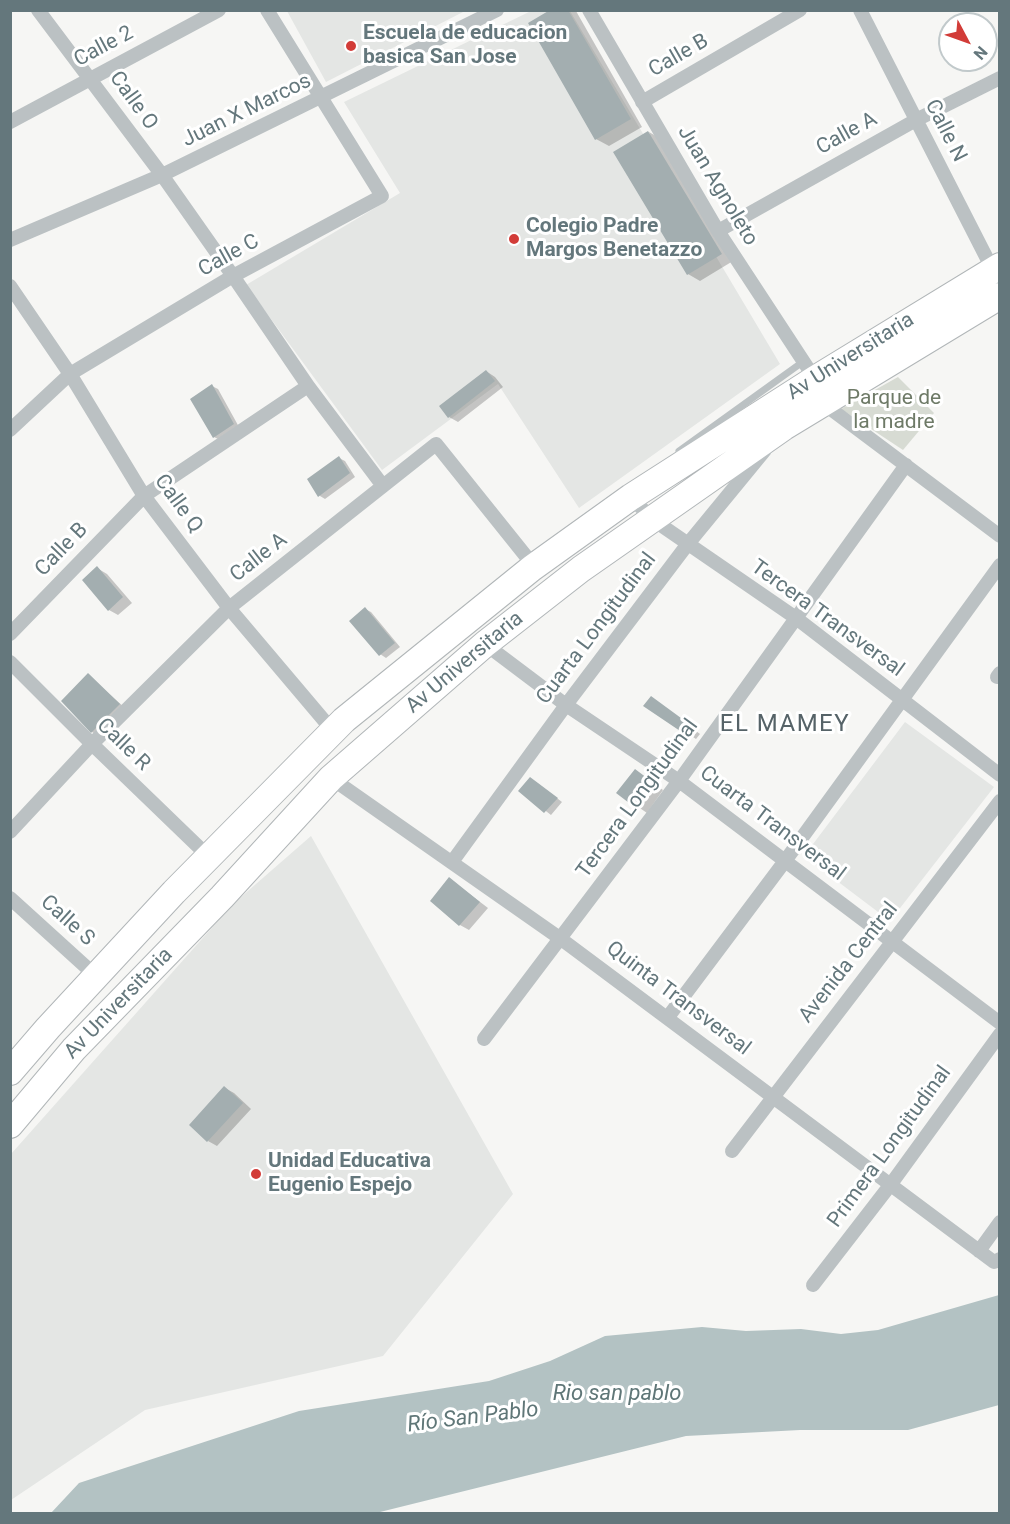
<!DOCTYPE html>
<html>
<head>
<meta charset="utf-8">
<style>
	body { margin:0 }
	#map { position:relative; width:1010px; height:1524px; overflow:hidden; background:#f6f6f4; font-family:Roboto,sans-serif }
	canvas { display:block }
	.frame { position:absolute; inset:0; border:12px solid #64777c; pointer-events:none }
	.north { position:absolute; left:938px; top:12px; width:60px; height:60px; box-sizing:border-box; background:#fff; border:2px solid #c1c9cb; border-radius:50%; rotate:131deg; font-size:16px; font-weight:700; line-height:24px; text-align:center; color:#64777c }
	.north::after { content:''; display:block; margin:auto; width:21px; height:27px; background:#d23c38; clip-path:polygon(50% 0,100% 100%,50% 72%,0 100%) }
</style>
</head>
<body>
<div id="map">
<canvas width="1010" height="1524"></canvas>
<div class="frame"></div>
<div class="north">N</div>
</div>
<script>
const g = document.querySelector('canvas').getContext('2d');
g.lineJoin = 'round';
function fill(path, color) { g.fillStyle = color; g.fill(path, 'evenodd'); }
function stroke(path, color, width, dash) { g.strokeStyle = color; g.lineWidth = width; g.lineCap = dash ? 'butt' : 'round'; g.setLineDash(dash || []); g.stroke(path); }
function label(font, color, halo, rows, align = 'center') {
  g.font = font + ' Roboto,sans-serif'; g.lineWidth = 6; g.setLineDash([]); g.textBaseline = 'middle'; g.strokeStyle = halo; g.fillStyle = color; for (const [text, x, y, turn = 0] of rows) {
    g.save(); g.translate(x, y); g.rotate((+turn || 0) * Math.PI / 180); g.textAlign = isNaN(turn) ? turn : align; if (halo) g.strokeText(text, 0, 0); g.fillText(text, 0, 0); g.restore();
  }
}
const built = new Path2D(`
	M287,11H465L326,82Z
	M531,11H570L780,364L579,508L498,384L382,470L246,285L400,193L344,102Z
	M905,722L994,787L890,921L804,856Z
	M311,836L513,1194L383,1356L145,1410L11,1500V1154L233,904Z`);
const green = new Path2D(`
	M898,377L934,413L903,450L841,409Z`);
const water = new Path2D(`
	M999,1295V1405L908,1430H800L686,1436L376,1513H51L79,1483L299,1411L489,1381L550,1361L605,1336L702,1327L746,1331L801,1329L841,1334L878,1330Z`);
const shadow = new Path2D(`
	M553,10L576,11L642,127L609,146L596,139Z
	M649,132L661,139L733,261L700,281L688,274Z
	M486,371L495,377L503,387L458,422L449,417Z
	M212,386L218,389L239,427L220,440L214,437Z
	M339,458L345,461L355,477L325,499L320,496L309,479Z
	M97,568L107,574L132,603L118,615L109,610L84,580Z
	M365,609L371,612L400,647L386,658L380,654Z
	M88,675L125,708L97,735L92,732Z
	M657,702L700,734L696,739L646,706Z
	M636,771L663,790L647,813L618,793Z
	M536,782L562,802L551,815L520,791Z
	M450,879L488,908L469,930L460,925Z
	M225,1088L234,1093L251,1109L217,1146L208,1141Z`);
const building = new Path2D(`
	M550,10H568L631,119L595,140L528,23Z
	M648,131L722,254L687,275L613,152Z
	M486,370L495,381L448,418L439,406Z
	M212,384L234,424L213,438L190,399Z
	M339,456L350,473L318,497L307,479Z
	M97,566L123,597L108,611L82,580Z
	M365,607L395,643L379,656L349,621Z
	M88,673L120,704L91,733L61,701Z
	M651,696L696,729L689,737L643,706Z
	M635,769L655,784L637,809L616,793Z
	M530,777L558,798L544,813L518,791Z
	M449,877L480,902L459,926L430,901Z
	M224,1086L243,1103L207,1142L189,1125Z`);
const lane = new Path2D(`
	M679,451L804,361`);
const street = new Path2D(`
	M38,10L162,175L233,276L308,386L383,486
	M589,10L718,231L815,379
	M860,10L1000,284
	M642,102L800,10
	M10,122L219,10
	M718,231L916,120L1000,78
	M10,240L162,175L497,10
	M10,286L70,374L144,496L229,608L333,731
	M824,404L1000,536
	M10,430L70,374L233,276L382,196L267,10
	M631,497L652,519L796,618L1000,775
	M10,634L144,496L308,386
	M485,644L566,705L679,781L1000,1023
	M10,662L92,744L208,856
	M997,677L1000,673
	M331,778L561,939L994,1262L1000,1259
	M10,832L92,744L229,608L436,444L529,560L532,568
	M452,862L566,705L687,545L765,450
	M10,898L96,976
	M668,1017L785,861L1000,565
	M484,1039L679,781L906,465
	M732,1151L1000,801
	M979,1251L1000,1222
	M813,1285L891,1184L1000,1034`);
const highway = new Path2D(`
	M10,1072L48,1028L174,892L344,720L532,568L631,497L815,379L1000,266
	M10,1125L74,1049L222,897L331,778L485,644L581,569L784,427L1000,296`);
const markers = [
	[351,46,6,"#d23c38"],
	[514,239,6,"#d23c38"],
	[256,1174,6,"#d23c38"]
];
const poiNames = [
	["Escuela de educacion",363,34],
	["basica San Jose",363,58],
	["Colegio Padre",526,227],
	["Margos Benetazzo",526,251],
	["Unidad Educativa",268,1162],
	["Eugenio Espejo",268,1186]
];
const streetNames = [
	["Calle 2",104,47,-28],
	["Calle B",679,56,-30],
	["Calle O",133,101,54],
	["Juan X Marcos",247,111,-26],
	["Calle N",945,131,63],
	["Calle A",847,134,-29],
	["Juan Agnoleto",717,186,59],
	["Calle C",229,256,-29],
	["Av Universitaria",851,357,-32],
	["Calle Q",178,504,54],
	["Calle B",62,550,-46],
	["Calle A",259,558,-38],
	["Tercera Transversal",827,619,36],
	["Cuarta Longitudinal",597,629,-53],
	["Av Universitaria",465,663,-40],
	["Calle R",123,745,44],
	["Tercera Longitudinal",638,799,-54],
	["Cuarta Transversal",772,824,37],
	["Calle S",67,921,42],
	["Avenida Central",849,963,-52],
	["Quinta Transversal",678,999,37],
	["Av Universitaria",119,1004,-46],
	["Primera Longitudinal",890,1147,-54]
];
const parkNames = [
	["Parque de",894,399],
	["la madre",894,423]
];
const waterNames = [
	["Rio san pablo",617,1394],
	["Río San Pablo",473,1418,-7]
];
const quarterNames = [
	["EL MAMEY",785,725]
];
fill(built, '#e4e6e4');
fill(green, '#d7dbd3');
fill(water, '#b3c2c3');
fill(shadow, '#0003');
fill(building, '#a3aeb0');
stroke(highway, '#b1b6b8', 28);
stroke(lane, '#bbc1c3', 7);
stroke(street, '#bbc1c3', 14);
stroke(highway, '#fff', 26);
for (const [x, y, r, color] of markers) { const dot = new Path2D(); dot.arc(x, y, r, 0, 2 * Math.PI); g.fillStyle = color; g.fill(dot); stroke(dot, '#fff', 2); }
label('bold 21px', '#64777c', '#fff', poiNames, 'left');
label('21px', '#64777c', '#fff', streetNames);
label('21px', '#6e7a67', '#fff', parkNames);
label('italic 22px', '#5f7677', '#fff', waterNames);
g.letterSpacing = '1.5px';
label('24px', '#566368', '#fff', quarterNames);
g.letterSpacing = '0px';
</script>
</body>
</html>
